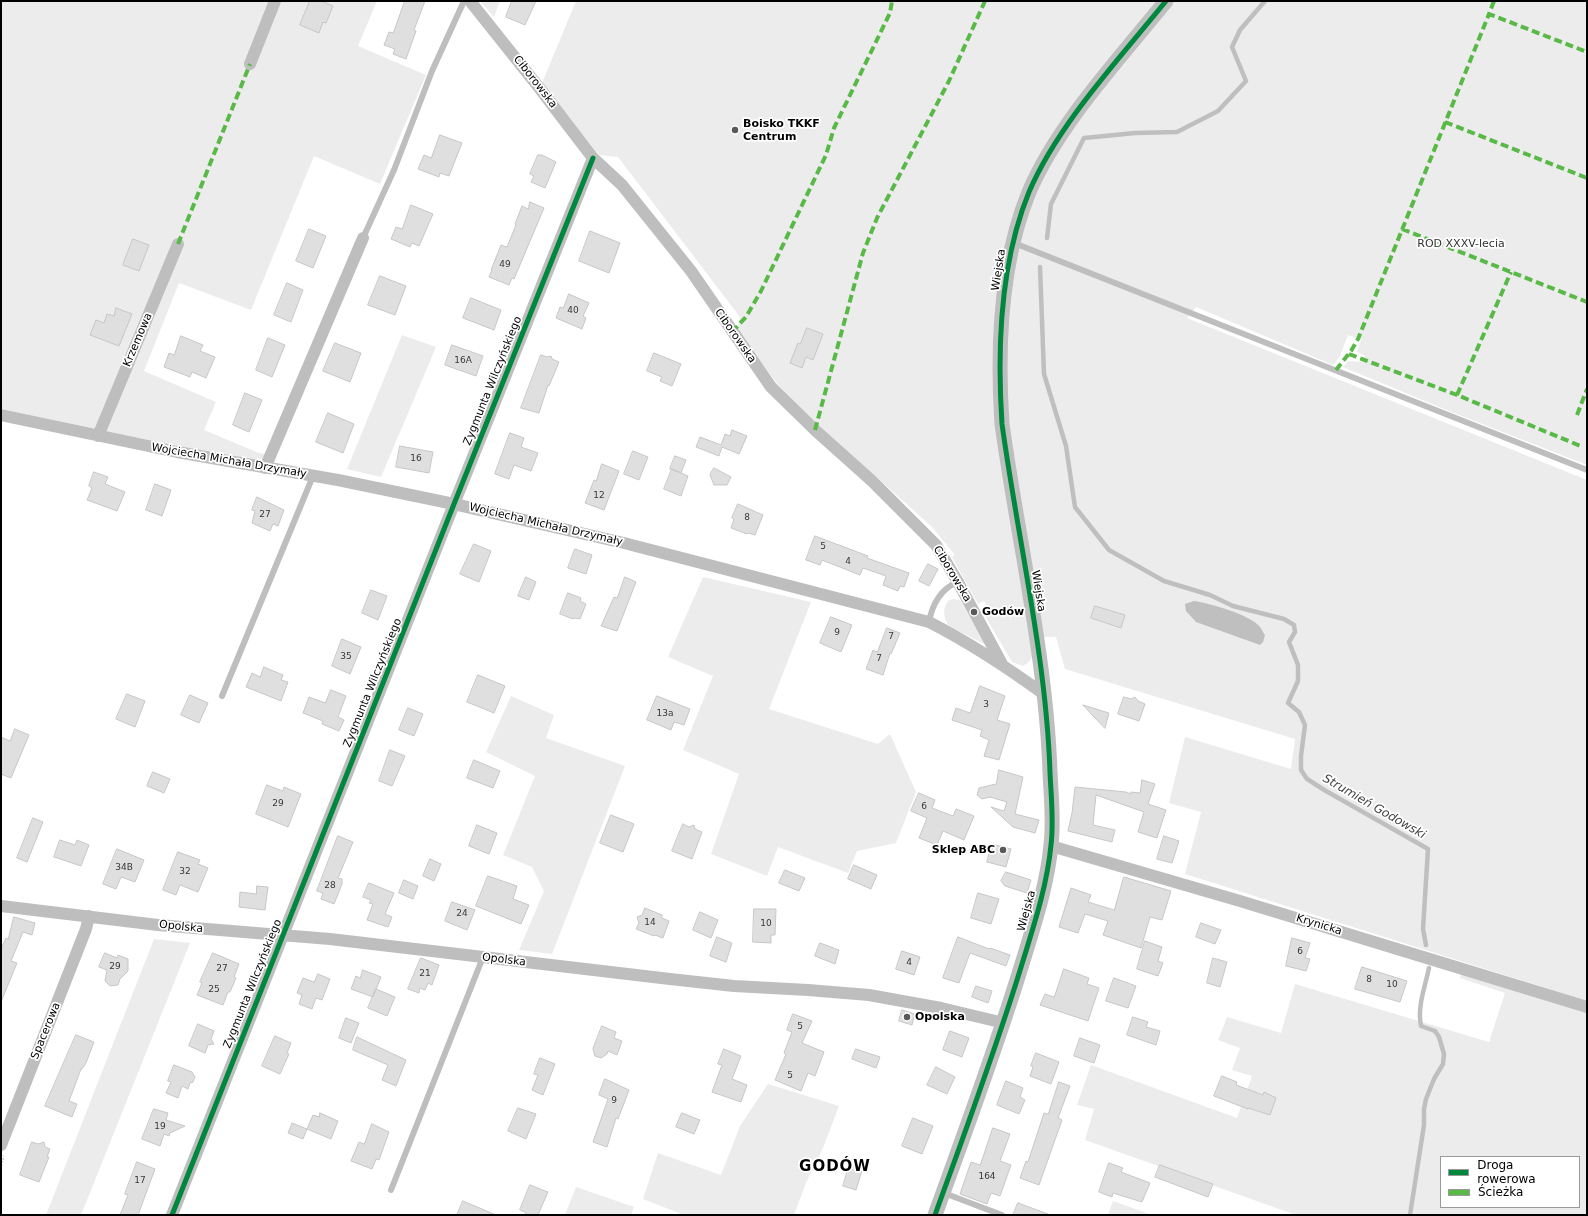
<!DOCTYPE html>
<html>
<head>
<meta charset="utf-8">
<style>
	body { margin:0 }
	#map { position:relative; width:1588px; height:1216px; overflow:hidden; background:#fff; font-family:"DejaVu Sans",sans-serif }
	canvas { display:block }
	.frame { position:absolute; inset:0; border:2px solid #000; pointer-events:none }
	.legend { position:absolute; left:1440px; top:1156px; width:140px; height:52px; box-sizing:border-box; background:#fff; border:1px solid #999; margin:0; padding:5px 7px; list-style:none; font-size:12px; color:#000 }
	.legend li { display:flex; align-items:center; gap:8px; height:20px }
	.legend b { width:20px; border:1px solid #999 }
</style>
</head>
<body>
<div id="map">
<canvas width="1588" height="1216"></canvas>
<div class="frame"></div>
<ul class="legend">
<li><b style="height:5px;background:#00873e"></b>Droga rowerowa</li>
<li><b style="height:5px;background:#58b947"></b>Ścieżka</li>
</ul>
</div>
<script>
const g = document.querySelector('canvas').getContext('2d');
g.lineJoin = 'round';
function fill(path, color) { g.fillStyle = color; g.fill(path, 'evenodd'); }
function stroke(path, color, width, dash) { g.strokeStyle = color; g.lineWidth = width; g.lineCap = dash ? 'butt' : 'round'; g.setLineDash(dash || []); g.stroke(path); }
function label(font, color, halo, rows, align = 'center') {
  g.font = font + ' "DejaVu Sans",sans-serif'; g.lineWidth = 3.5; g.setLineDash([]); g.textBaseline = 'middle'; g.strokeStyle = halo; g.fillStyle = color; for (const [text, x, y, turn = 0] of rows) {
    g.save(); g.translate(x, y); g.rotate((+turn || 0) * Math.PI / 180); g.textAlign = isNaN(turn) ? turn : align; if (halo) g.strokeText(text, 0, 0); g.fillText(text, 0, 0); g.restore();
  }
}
const green = new Path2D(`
	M1,1H377L358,46L426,75L380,184L314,156L251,310L179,283L144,371L216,402L204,430L259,453L267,454L264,458L256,460H243L1,409Z
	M480,1H500L494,17Z
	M576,1H1587V465L1449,411L1343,367L1348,361L1362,362L1365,356L1357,352L1361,340L1348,335L1340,356L1333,365L1196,307L1187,318L1587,480V1001L1185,874L1201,812L1169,803L1185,737L1291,769L1295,739L1065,669L1056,637H1031C1032,650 1036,660 1023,666L1012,662L985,616L990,612L984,601L978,604L952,557L955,555L932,527L803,411L779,386L737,330L740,317L618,157L599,155L542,83Z
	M402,335L436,347L381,477L347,469Z
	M703,577L811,602L769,709L878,744L890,734L916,792L896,843L857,851L848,873L778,847L767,876L711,854L739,774L683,750L713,676L668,657Z
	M954,599L960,600L986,645L949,626C943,618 942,608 949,600Z
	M511,696L554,715L546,738L625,766L552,954L519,950L544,891L532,867L503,855L535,776L486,752Z
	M154,939L190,943L81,1215H46Z
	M1462,972L1587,1010V1215H1296L1085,1140L1094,1109L1077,1105L1091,1065L1237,1118L1252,1076L1232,1070L1240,1048L1218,1040L1227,1017L1281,1033L1295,984L1489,1042L1505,993L1460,978ZM1441,1157H1579V1207H1441Z
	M768,1084L839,1106L823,1148L806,1183L794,1215H684L643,1199L658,1153L721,1175L740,1126Z
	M576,1187L634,1207L631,1215H565Z
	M1113,1201L1152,1215H1108Z`);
const water = new Path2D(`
	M1194,601C1209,603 1251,615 1260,627C1262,629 1263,633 1265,635L1263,642L1260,645L1196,622L1186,611L1185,604Z`);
const stream = new Path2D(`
	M1047,238L1051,204L1084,138L1135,133L1177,132L1218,111L1246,81L1232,47L1240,30L1265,1
	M1040,267L1044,374L1066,446L1075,507L1109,550L1164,581L1210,595L1233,606L1284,619L1294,625L1295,632L1289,642L1298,665V681L1288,703L1299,712L1305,725L1301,756V770L1307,779L1326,791L1428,849L1423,929L1426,945
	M1410,1215L1424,1125V1109L1426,1099L1434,1079L1443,1064L1444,1054L1439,1037L1435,1031L1421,1026C1417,1007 1425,987 1429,968`);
const building = new Path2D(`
	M310,1H321L333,6L326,23L323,22L319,33L300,25Z
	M405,1H425L414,30L416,31L406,59L393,54L395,49L384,45L389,32L393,33Z
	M512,1H536L525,25L506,17Z
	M440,135L462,143L449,176L440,173L439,177L418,169L424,155L431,158Z
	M538,155H542L556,162L545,188L531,182L534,176L530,174Z
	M530,202L544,208L514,279L512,278L509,285L489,277L492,270H491L501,245L507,247L516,225L515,224L522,206L528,209Z
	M411,205L433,214L419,246L412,243L410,247L391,239L396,227L402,229Z
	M309,229L326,236L313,268L296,261Z
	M590,231L620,243L609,273L579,261Z
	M133,239L149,245L139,271L123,265Z
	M380,276L406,286L395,315L368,305Z
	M287,283L303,290L291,322L274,315Z
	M569,294L589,303L583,316L586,318L582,329L556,318L560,307L563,308Z
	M471,298L501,310L494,330L463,318Z
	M116,308L132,314L119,346L90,335L96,320L104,323L107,314L114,316Z
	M807,328L823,334L813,360L806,357L802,368L790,363L798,343L800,344Z
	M181,336L203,345L200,351L215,357L206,378L192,372L190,377L164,367L169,353L174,355Z
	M268,338L285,345L272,377L256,370Z
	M335,343L361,353L350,382L323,371Z
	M452,345L483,356L476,376L445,365Z
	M654,353L681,364L672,386L660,381L662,377L647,371Z
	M541,355L547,357L551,356L552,359L559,362L549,386L548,385L539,413L521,408Z
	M245,393L262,400L249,432L233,425Z
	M328,413L354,424L343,453L316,442Z
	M732,430L747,436L739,454L722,447L719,456L696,447L700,437L721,445L725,434L730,436Z
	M510,433L524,438L521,447L538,453L531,471L514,465L509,479L495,474Z
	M400,446L433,452L429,473L396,467Z
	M633,451L648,457L639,480L624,474Z
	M675,456L686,460L681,473L670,469Z
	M602,464L619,471L604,510L585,503L594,480L596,481Z
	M714,468L731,477L727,485H714L710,475Z
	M672,469L688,476L681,496L664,489Z
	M94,472L108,477L105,484L125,492L117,511L87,500L92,488L89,486Z
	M155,484L171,490L162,516L146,510Z
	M257,497L284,510L278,526L273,524L270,531L252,523L255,511L252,510Z
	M738,504L763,515L755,535L748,533L747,534L731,528L734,519L732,518Z
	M815,536L868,556L867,558L909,573L904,587L900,586L898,591L883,585L886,576L863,568L860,575L822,560L820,565L806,560Z
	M474,544L491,551L479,582L460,574Z
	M575,549L592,555L586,574L568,568Z
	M928,564L938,569L929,586L919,581Z
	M526,577L536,582L529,600L518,596Z
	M625,577L636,582L617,631L601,626L614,597L617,598Z
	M371,590L387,596L378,620L362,613Z
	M568,593L581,598L580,601L586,604L580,619L574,618L573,619L560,614Z
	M1095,606L1125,615L1121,628L1091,618Z
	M831,617L852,625L841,652L820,643Z
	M887,628L900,633L891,654L890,653L883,675L866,669L873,650L877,652Z
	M342,639L361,647L350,674L332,666Z
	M264,667L283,675L281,680L288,682L281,701L246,687L252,673L260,677Z
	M478,675L505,686L494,713L467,702Z
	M980,686L1005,696L997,720L1010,724L999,760L984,756L989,740L980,736L982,730L952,720L956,708L970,713Z
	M331,690L346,696L338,717L344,720L339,731L322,724L323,721L303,713L309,697L325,703Z
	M127,694L145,701L135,727L116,719Z
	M190,695L208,703L199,723L181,715Z
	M657,696L690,709L684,725L674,722L671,730L647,720Z
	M1124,697L1131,699L1135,697L1138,701L1145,704L1139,721L1118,714Z
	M1083,705L1109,713L1105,728Z
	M408,708L423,714L414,736L399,730Z
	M15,729L29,735L11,778L1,774V737L10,741Z
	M390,750L405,756L392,786L379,781Z
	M474,760L500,771L493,788L467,778Z
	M999,770L1023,777L1015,814L1039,820L1035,833L1013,827L991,807L1004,811L1007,802L990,797L982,799L977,795L979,788L996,784Z
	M153,772L170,779L164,793L147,786Z
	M1142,780L1155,784L1148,804L1166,810L1157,838L1138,832L1144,812L1096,795L1093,825L1115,830L1112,842L1068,831L1072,813L1075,787L1126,792L1131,794V792L1140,793Z
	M267,785L283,791L284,787L301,794L288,827L256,814Z
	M919,793L935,800L932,808L953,816L956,809L974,816L964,840L943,831L937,845L919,838L927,818L911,811Z
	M611,815L634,824L623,852L600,843Z
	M33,818L43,822L27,862L17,858Z
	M683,824L689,827L694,825L695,829L702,832L692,859L672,851Z
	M477,825L497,833L489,854L469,846Z
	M338,836L353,842L338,878L342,879V884L334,904L321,899L323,893L317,891Z
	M1164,836L1179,841L1172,863L1157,859Z
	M60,840L75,845L77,840L89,845L81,866L54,857Z
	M992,844L1011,849L1006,867L987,862Z
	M117,849L144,860L135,882L121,877L116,889L103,884Z
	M178,852L200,860L198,864L208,868L198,892L180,885L176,895L163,890Z
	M430,859L441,864L434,881L423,876Z
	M854,865L877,875L871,889L848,879Z
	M785,870L805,878L799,891L779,883Z
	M1006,872L1031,880L1027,893L1005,886L1001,881Z
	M488,876L517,886L513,899L529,905L521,924L476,906Z
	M1124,877L1171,891L1162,920L1150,917L1141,948L1103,935L1108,921L1085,914L1078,933L1059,927L1071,888L1091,895L1088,902L1114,910Z
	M404,880L418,886L413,899L399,893Z
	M369,883L394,893L385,914L392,917L388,927L367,920L373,904L369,903L371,900L363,897Z
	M257,886L268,887L265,910L239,907L240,892L256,894Z
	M978,893L999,899L991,924L971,918Z
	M452,902L475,910L467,930L445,921Z
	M645,908L662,915V918L669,921L663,938L655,935L654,936L636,929L639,923L637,917L642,915Z
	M754,909H776L775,935H771V943L753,942Z
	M700,912L718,920L711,938L693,930Z
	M14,917L35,923L32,935L23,932L11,961L17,963L1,1002V949L6,938L8,939Z
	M1201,923L1221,930L1215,944L1196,937Z
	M717,937L732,943L726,962L710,956Z
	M958,937L989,949L990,948L1010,955L1006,966L970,953L959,983L943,978Z
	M1292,938L1310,943L1305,958L1310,959L1306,971L1286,966Z
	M1145,941L1162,947L1158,961L1163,963L1158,976L1137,969Z
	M820,943L839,950L835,964L815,956Z
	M902,951L920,957L914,975L896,969Z
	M105,953L117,958L118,955L128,959V971L120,979L118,985L110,986L105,981L107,970L99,967Z
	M213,953L239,964L234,977L236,978L230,992H228L223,1005L197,995L202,983L200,982Z
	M421,958L439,965L432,985L428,983L425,990L420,988L419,993L408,989Z
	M1213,958L1227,962L1220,987L1207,983Z
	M1362,967L1407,981L1400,1002L1355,989Z
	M1064,969L1089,978L1087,984L1099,988L1088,1021L1040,1005L1045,994L1054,997Z
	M363,970L381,977L373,997L351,989L356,976L360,978Z
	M318,974L330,979L322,1000L316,998L312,1009L299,1004L302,995L297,993L303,978L314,982Z
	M1114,978L1136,986L1128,1008L1106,1001Z
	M976,986L992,991L988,1003L972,997Z
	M376,989L395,997L387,1016L368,1008Z
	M902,1010L915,1014L912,1025L899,1021Z
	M793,1014L812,1021L802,1043L824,1052L815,1076L808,1073L801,1091L775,1080L786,1054L784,1053L792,1032L787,1030Z
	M1133,1017L1148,1022L1146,1027L1160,1031L1156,1045L1127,1035Z
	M346,1018L359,1023L351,1043L339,1038Z
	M198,1024L214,1031L211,1039L214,1044L208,1045L205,1053L189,1046Z
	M602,1026L616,1032L614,1038L622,1041L617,1055L608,1051L607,1054L601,1058L595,1056L593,1049Z
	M950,1031L969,1038L962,1057L943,1050Z
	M76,1035L94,1042L86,1063L82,1069H81L69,1101L77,1104L72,1117L45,1106Z
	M275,1036L291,1043L287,1053L289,1054L280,1074L262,1066Z
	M357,1037L406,1060L396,1086L382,1080L388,1065L353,1050Z
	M1080,1038L1100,1045L1094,1063L1074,1056Z
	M724,1049L741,1056L732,1079L747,1085L741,1102L712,1092L722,1065L718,1064Z
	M856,1049L880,1057L876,1068L852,1059Z
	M1036,1053L1059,1062L1051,1084L1030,1076L1033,1067L1031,1066Z
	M540,1058L555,1064L543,1095L532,1090L538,1075L534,1074Z
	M174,1065L192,1072L195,1077L193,1082L190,1083L188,1089L182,1086L178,1098L166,1093L171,1082L168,1081Z
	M936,1067L955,1077L947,1094L927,1085Z
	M1222,1076L1237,1082L1236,1085L1263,1095L1264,1092L1276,1098L1270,1115L1248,1108V1109L1214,1096Z
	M605,1079L629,1090L618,1119L616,1118L607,1147L593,1142L608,1099L599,1095Z
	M1006,1081L1023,1088L1020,1097L1025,1100L1019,1114L997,1105Z
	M1059,1082L1070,1086L1058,1118L1062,1120L1039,1185L1020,1178L1026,1161L1028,1162L1044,1113L1048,1114Z
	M518,1108L536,1114L526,1139L508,1131Z
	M154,1109L168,1113L166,1120L185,1126L170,1133L169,1136L164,1134L160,1146L142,1139Z
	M320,1113L338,1121L331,1139L307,1129L303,1139L288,1133L292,1123L307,1129L313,1115L319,1117Z
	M682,1113L700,1120L694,1134L676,1127Z
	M913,1118L933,1126L922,1154L902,1146Z
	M372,1124L389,1132L379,1160L376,1159L372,1169L351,1161L359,1142L364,1144Z
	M993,1128L1010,1134L1000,1161L1011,1165L1000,1196L991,1193L987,1204L960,1194L971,1162L980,1165Z
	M32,1142L38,1144L44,1142L45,1147L50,1149L47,1157H49L39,1182L20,1175Z
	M851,1160L864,1164L856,1190L843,1186Z
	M137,1162L155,1169L138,1215H120L128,1195L125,1194Z
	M1109,1163L1123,1168L1121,1172L1150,1183L1142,1202L1113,1193L1112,1197L1099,1192Z
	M1160,1165L1213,1184L1208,1197L1155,1177Z
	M530,1185L548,1192L538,1215H526L525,1212L520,1210Z
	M463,1201L496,1215H457Z
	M1018,1203L1048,1214V1215H1013Z`);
const path = new Path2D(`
	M1,1165L4,1156`);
const service = new Path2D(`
	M363,238L394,170L432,71L464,1
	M1014,243L1587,470
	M929,622C932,605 941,588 958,582
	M222,696L313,476
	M391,1190L483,957
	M944,1193L1002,1215`);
const minor = new Path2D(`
	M470,1L537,85L593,158L622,185L691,271L771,387L815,430L872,481L936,545L958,582L1002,664
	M250,64L275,1
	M1,415L177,452L338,480L454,504L624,543L929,622C970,643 1008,668 1045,695
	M98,436L178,244
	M265,468L363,238
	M1051,846L1240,901L1587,1007
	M1,906L158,925L330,939L670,979L734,986L808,990L869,995L941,1008L1004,1023
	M1,1145L86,929L89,916
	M172,1215L454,504L593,158`);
const tertiary = new Path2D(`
	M935,1215C965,1132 996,1049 1022,964C1034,925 1047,886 1051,845C1054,821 1051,796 1050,772C1046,656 1018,540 1002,424C997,349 1000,263 1029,192C1058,124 1120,58 1166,1`);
const quiet = new Path2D(`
	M1494,1L1489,14L1587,52
	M1445,122L1587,178
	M1402,229L1587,302
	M178,244L250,64
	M732,332L746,317L761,291L826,155L834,128L890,13L892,1
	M1349,354L1457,395L1583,447
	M1336,370L1351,351L1358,339L1489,14
	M1457,395L1511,272
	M1577,415L1587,389
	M815,430L863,253L877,218L949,81L985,1`);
const cycleway = new Path2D(`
	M172,1215L454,504L593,158
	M935,1215C965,1132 996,1049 1022,964C1034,925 1047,886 1051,845C1054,821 1051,796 1050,772C1046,656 1018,540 1002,424C997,349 1000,263 1029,192C1058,124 1120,58 1166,1`);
const markers = [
	[735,130,4,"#595959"],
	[974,612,4,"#595959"],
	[1003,850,4,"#595959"],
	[907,1017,4,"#595959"]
];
const numberNames = [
	["49",505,265],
	["40",573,311],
	["16A",463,361],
	["16",416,459],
	["12",599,496],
	["27",265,515],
	["8",747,518],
	["5",823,547],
	["4",848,562],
	["9",837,633],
	["7",891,637],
	["35",346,657],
	["7",879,659],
	["3",986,705],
	["13a",665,714],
	["29",278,804],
	["6",924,807],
	["34B",124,868],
	["32",185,872],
	["28",330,886],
	["24",462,914],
	["14",650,923],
	["10",766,924],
	["6",1300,952],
	["4",909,963],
	["29",115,967],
	["27",222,969],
	["21",425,974],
	["8",1369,980],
	["10",1392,985],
	["25",214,990],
	["5",800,1027],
	["5",790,1076],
	["9",614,1101],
	["19",160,1127],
	["164",987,1177],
	["17",140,1181]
];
const streetNames = [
	["Ciborowska",535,82,52],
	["Wiejska",999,270,-81],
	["Ciborowska",735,336,55],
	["Krzemowa",138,340,-67],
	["Zygmunta Wilczyńskiego",493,381,-68],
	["Wojciecha Michała Drzymały",229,461,10],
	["Wojciecha Michała Drzymały",546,525,13],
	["Ciborowska",952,574,59],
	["Wiejska",1038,591,81],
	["Zygmunta Wilczyńskiego",373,683,-68],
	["Wiejska",1027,911,-75],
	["Krynicka",1319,925,17],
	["Opolska",181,927,6],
	["Opolska",504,960,7],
	["Zygmunta Wilczyńskiego",253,984,-68],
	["Spacerowa",46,1031,-68]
];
const poiNames = [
	["Boisko TKKF",743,124],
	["Centrum",743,137],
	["Godów",982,612],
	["Sklep ABC",995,850,"right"],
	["Opolska",915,1017]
];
const parkNames = [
	["ROD XXXV-lecia",1461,244]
];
const waterNames = [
	["Strumień Godowski",1374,807,30]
];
const districtNames = [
	["GODÓW",835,1167]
];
fill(green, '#ececec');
fill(water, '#bfbfbf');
stroke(stream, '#bfbfbf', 4.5);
fill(building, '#dfdfdf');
stroke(building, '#c7c7c7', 1);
stroke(path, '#b9b9b9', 2.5, [1, 2]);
stroke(service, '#bebebe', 6);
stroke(minor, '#bebebe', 12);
stroke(tertiary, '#bebebe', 15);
stroke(quiet, '#58b947', 4, [8, 4]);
stroke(cycleway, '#00873e', 5);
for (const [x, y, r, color] of markers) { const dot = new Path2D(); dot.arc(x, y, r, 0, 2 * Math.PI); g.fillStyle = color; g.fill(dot); stroke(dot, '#fff', 1.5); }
label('9px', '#383838', null, numberNames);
label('11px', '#000', '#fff', streetNames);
label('bold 11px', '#000', '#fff', poiNames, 'left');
label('11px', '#333', '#fff', parkNames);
label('italic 12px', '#444', '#fff', waterNames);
g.letterSpacing = '1px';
label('bold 15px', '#000', '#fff', districtNames);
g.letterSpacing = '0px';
</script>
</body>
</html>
